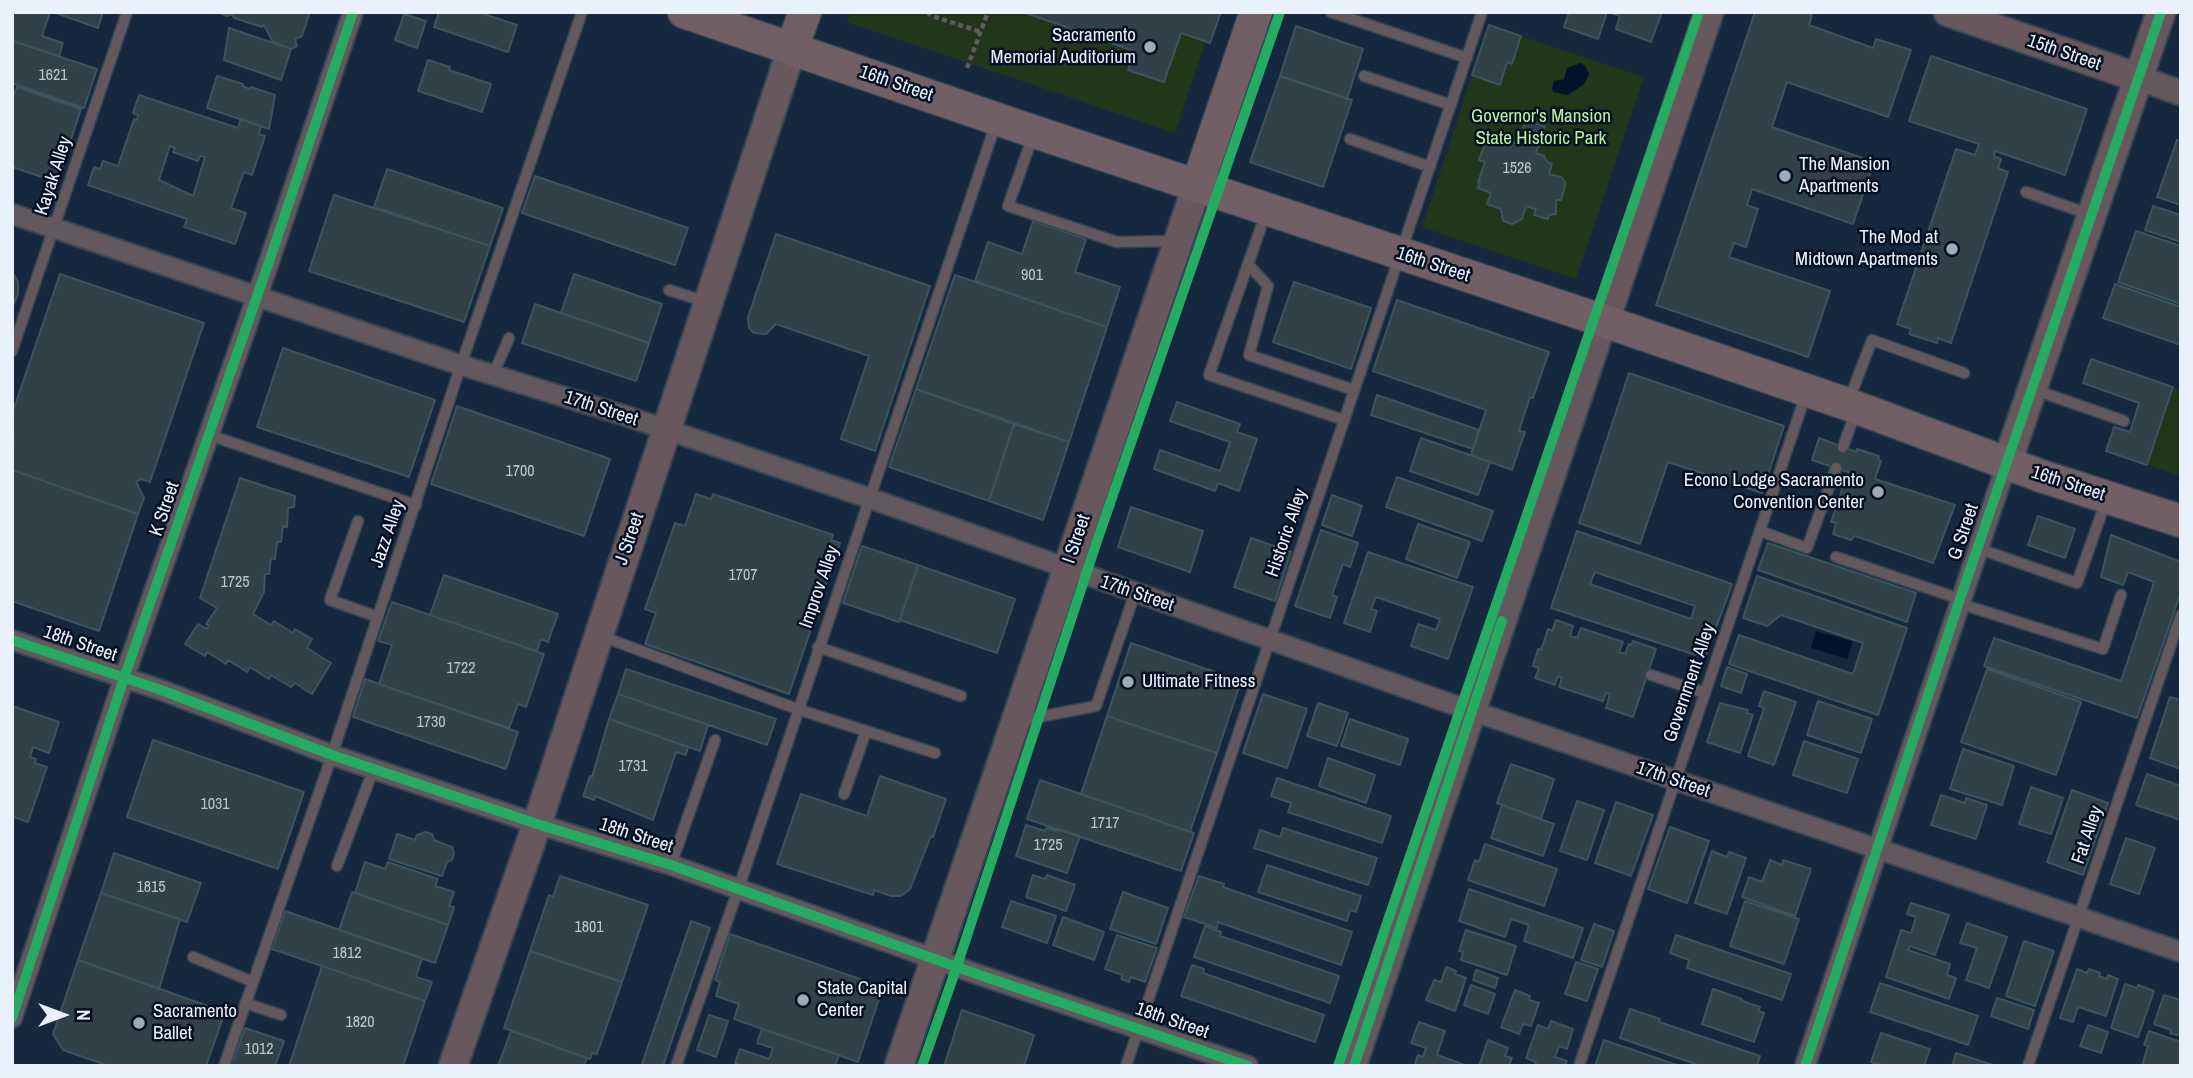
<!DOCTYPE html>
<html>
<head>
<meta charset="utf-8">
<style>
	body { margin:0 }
	#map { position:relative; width:2193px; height:1078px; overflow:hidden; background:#15283d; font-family:"Archivo Narrow",sans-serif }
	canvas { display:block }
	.frame { position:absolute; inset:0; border:14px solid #e9f1fc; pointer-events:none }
	.north { position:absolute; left:28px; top:980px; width:70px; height:70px; -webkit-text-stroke:5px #041022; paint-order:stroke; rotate:90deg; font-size:19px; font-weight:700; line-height:28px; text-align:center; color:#e9f1fc }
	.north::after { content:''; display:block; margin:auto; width:24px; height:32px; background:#e9f1fc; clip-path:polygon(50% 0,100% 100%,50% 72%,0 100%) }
</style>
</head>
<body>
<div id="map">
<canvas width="2193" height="1078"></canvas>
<div class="frame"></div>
<div class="north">N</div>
</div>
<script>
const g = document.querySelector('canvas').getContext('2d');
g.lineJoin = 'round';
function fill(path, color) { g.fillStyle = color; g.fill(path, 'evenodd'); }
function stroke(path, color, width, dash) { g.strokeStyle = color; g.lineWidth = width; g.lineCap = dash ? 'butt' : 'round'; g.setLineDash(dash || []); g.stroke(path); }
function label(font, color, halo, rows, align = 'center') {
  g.font = font + ' "Archivo Narrow",sans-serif'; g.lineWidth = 5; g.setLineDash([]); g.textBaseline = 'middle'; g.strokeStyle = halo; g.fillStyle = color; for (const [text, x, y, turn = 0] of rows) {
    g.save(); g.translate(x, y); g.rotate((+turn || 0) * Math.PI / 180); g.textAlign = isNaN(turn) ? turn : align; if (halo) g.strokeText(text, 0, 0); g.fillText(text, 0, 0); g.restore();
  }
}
const green = new Path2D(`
	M850,12H1215L1175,133L847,22Z
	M1489,25L1644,77L1576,279L1422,227Z
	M2174,388L2181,390V476L2148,465Z`);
const water = new Path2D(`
	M1581,63L1586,67L1589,74L1584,84L1568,95L1553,92L1552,88L1554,81L1564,79L1567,68Z
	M1816,631L1853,642L1847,659L1811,648Z`);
const building = new Path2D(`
	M12,12H50L42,36L63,43L59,56L12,41Z
	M53,12H103L98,28Z
	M217,12H310L302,36L295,39L297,46L291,49L273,42L264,25L262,27L234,18L232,14L227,16Z
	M439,12H478L517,25L508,52L434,27Z
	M1023,12H1221L1210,43L1181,33L1164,82L1128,70L1134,51Z
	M1569,12H1607L1598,39L1564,27Z
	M1609,12H1662L1651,42L1616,29L1620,16Z
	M1755,12H1803L1812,15L1809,25L1873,48L1876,39L1911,50L1888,117L1787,82L1772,127L1874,162L1853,224L1752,189L1747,205L1758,209L1746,247L1734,243L1729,257L1830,291L1808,357L1656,305Z
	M404,14L426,21L417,48L395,40Z
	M1489,25L1521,36L1512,64L1507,62L1500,85L1472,75Z
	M1296,26L1363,49L1347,99L1280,76Z
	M229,28L291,49L281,80L224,60Z
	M12,41L97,69L84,108L12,83Z
	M1931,56L2087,109L2065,175L1995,151L1994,156L2001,159L1998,168L2008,172L1951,343L1938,338L1937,343L1909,334L1911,329L1897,324L1956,149L1975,155L1979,144L1909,121Z
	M428,60L450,67L449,70L491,84L482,112L418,91Z
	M217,76L243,84L242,86L250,89L251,87L275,95L269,129L207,108Z
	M1280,76L1352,100L1323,187L1250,162Z
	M17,87L81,109L57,182L12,167V94L14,95Z
	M139,95L238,128L241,119L261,126L259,134L265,136L252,175L244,172L231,208L246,213L235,244L184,227L187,219L88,185L94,167L100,169L103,161L118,166L134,119L137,120L138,115L133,113ZM170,146L175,148L173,152L198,161L200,156L205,157L193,196L159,180Z
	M1526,120L1545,126L1536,153L1544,156L1547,162L1552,164L1549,174L1561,177L1565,182V187L1561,200H1556V214L1549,215L1548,219L1534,215L1536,209L1526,206L1522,219L1512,224L1503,221L1501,209L1487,204L1491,193L1478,188L1480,182H1478L1485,162L1479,160L1487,138L1496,141L1497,137L1518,144Z
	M2177,140L2181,141V205L2157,197Z
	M387,169L503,208L490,246L374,207Z
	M535,176L688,228L675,265L522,213Z
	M334,195L490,246L464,322L309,271Z
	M2153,206L2181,215V242L2145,230Z
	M1033,221L1086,239L1075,272L1120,287L1107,327L975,281L988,242L1022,254Z
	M2136,231L2181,246V304L2118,282Z
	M776,234L930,286L875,451L841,439L869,356L776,324L766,334L754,333L749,328L748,317Z
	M12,272L18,282V294L12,308Z
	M60,274L204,323L150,482L141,479L136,482L144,498L138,514L12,470V446L14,445L12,414Z
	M574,274L662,304L649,343L561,313Z
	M955,275L1107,327L1069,442L916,389Z
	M1294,282L1371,308L1351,369L1273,342Z
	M2115,284L2181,307V345L2103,318Z
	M1397,300L1549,352L1533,398L1530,397L1519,431L1525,432L1512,470L1471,455L1486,410L1373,371Z
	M535,304L649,343L636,381L522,343Z
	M283,348L435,400L409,477L257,427Z
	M2091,359L2173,387L2147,465L2106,451L2114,427L2130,432L2139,403L2083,383Z
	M1629,373L1784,426L1762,493L1668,462L1640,544L1579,523Z
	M916,389L1014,424L989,501L889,467Z
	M1377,395L1479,430L1473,449L1371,415Z
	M1177,402L1240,424L1237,432L1257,439L1239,491L1218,483L1215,491L1154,469L1160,450L1220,471L1230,442L1170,421Z
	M457,406L610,459L584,536L431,484Z
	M1014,424L1069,442L1043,520L989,501Z
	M1421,438L1490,462L1478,495L1410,471Z
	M1819,438L1856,452L1857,449L1879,456L1878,460L1881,461L1875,479L1955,505L1933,563L1855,536L1851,540L1833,534L1836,523L1831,522L1848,472L1812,460Z
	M12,470L138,514L99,631L12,601Z
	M1397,477L1493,511L1482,541L1386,507Z
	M240,478L295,496L294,507L288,508L287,527L283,526L281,542H277L275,559L271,558L269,574H265L264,592L253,614L271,625L274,621L293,633L295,629L312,639L307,648L331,663L312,694L295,683L291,687L271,675L269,679L250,667L247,672L228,660L226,664L207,652L205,656L185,644L198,624L207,629L209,626L206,624L217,608L200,598Z
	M696,494L711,499L713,494L833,535L831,540L840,543L789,694L645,644L656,613L645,609L675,523L685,526Z
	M1332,495L1362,506L1352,536L1322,525Z
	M1131,507L1203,531L1190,572L1118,547Z
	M2038,516L2075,529L2065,558L2028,545Z
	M1418,524L1470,542L1457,578L1406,559Z
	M1321,530L1358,543L1350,567L1343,564L1332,595L1337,597L1330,618L1295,606Z
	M1577,531L1732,584L1705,658L1551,608ZM1595,572L1695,606L1691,619L1590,584Z
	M2111,535L2181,562V592L2137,718L1984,666L1994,638L2121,681L2154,582L2128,572L2123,585L2101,577Z
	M1251,538L1291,552L1275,601L1234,587Z
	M1768,543L1916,593L1907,622L1758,570Z
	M862,546L918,565L899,622L843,603Z
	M1368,552L1473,587L1448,659L1411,646L1418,624L1436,630L1440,619L1376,597L1371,609L1377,611L1370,632L1344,623Z
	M918,565L1015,599L997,653L900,620Z
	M444,575L558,614L548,642L541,639L537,651L430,615Z
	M1757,576L1907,628L1878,715L1729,664L1739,635L1853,674L1863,643L1781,615L1767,626L1743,618Z
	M392,602L544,654L526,707L518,704L509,728L379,684L392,645L378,641Z
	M1556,620L1573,626L1570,636L1577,638L1581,628L1623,642L1619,652L1625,654L1629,644L1631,645L1633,641L1656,649L1633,717L1606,708L1610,694L1606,693L1603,701L1559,687L1562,678L1558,676L1555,685L1535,678L1539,668L1533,666L1538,649L1541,650L1548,629L1552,631Z
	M1131,643L1241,681L1217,753L1107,716Z
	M1727,667L1747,674L1741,693L1721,686Z
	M626,669L776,719L767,745L618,694Z
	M1987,669L2081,702L2056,775L1961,742Z
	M365,679L518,732L506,769L353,717Z
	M1764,691L1796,702L1774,765L1748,756L1764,708L1759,706Z
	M618,694L708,725L700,751L609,719Z
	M1263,694L1307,709L1287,768L1243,753Z
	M2170,697L2181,700V769L2150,758Z
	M1818,701L1872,719L1861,753L1807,735Z
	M1318,703L1348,713L1337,746L1307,736Z
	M1720,703L1748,710L1747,713L1753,715L1740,753L1707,742Z
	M12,706L59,722L49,753L33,747L30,757L36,759L35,763L47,767L28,822L15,817L12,821Z
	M1107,716L1217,753L1190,832L1081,794Z
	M609,719L688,747L686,755L676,752L653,820L595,796L594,800L583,796L590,776L592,777Z
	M1350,719L1408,739L1400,765L1341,746Z
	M153,740L304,792L278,869L127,817Z
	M1804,741L1858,759L1847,793L1793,775Z
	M1963,749L2014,766L2002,805L1950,789Z
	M1328,758L1375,775L1366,803L1319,786Z
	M1511,764L1554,779L1541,819L1497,803Z
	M2147,774L2181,786V820L2136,805Z
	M880,776L946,799L933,837L931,836L910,889L901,896H891L874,890L873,895L777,864L801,794L867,816Z
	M1277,778L1391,816L1382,843L1288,812L1291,803L1271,796Z
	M1040,780L1194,833L1181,871L1027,819Z
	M2031,787L2063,798L2051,834L2019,824Z
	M2072,790L2108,803L2083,875L2047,862Z
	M1941,795L1965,803L1966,798L1987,805L1976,839L1931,825Z
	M1577,801L1604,810L1587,860L1560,851Z
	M1616,802L1653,815L1631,876L1595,863Z
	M1502,805L1554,824L1543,856L1491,838Z
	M1026,825L1045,831L1046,828L1057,831L1058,829L1080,836L1067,873L1016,856Z
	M1670,827L1709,841L1687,903L1648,889Z
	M1283,828L1377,858L1368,885L1254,848L1260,830L1280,837Z
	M425,832L432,834L434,840L452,847L454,853L452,860L447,862L442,876L389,859L397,834L415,840L417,835Z
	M2126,838L2155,848L2139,894L2110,884Z
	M1485,844L1557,869L1544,906L1468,880L1475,860L1479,862Z
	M1712,851L1727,857L1729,852L1746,858L1727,914L1695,903Z
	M114,853L201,883L187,922L101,893Z
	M1770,860L1782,865L1783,860L1811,869L1795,916L1742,897L1749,877L1762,882Z
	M365,862L385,869L388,862L438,879L435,886L454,892L449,906L454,907L448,925L355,893Z
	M1267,865L1361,896L1356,912L1350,910L1347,921L1258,892Z
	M1033,875L1045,879L1047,875L1075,885L1066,911L1026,897Z
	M560,876L648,905L622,982L530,951L549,895L553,897Z
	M1199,876L1224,884L1223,887L1352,932L1341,965L1218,922L1217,928L1184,917Z
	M1469,889L1583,928L1573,958L1524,941L1529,925L1511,919L1505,937L1459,921Z
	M352,892L448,925L435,963L339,930Z
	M1123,892L1168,908L1156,944L1110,929Z
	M101,893L180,919L159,989L78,960Z
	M1011,901L1056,916L1047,943L1002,927Z
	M1745,901L1799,919L1784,964L1730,946Z
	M1911,903L1949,915L1935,955L1910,946L1908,950L1950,964L1947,975L1956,978L1949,999L1886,977L1901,930L1911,933L1916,917L1907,914Z
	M285,911L422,958L416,977L432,982L425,1001L272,949Z
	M1063,917L1104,932L1094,960L1053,945Z
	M691,921L710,928L663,1066H648L642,1064Z
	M1967,923L2007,937L1989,988L1966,980L1977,948L1960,943Z
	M1594,924L1614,931L1602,967L1581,960Z
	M1205,926L1221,932L1220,936L1339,976L1330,1003L1194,957Z
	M1466,930L1516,946L1507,975L1461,960L1463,952L1459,951Z
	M730,934L883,987L858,1062L734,1019L739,1004L716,996L720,982L715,980Z
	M1117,935L1157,948L1145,982L1131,977L1129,982L1121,979L1123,975L1105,969Z
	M1676,935L1791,974L1782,1000L1687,968L1689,960L1670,953Z
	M2024,941L2054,951L2035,1006L2006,996Z
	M530,951L622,982L597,1054L592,1053L590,1059L504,1028Z
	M78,960L225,1012L206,1066H109L63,1050L53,1034Z
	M1576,962L1598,969L1587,1001L1565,994Z
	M1192,965L1204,969L1203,973L1324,1015L1315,1042L1181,996Z
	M322,966L425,1001L403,1066H289Z
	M1446,967L1456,971L1455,974L1466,978L1455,1011L1426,1000L1434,980L1441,982Z
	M2077,969L2087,973L2089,969L2100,973L2099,976L2107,979L2108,975L2118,979L2106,1016L2078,1007L2073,1022L2060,1018Z
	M1476,970L1498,978L1495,988L1473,980Z
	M1880,983L1978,1016L1968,1045L1870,1012Z
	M2125,984L2137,988L2138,985L2154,991L2138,1037L2111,1028Z
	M1471,985L1495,994L1488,1014L1464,1005Z
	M1713,989L1742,999V1001L1760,1007L1758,1011L1764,1013L1754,1042L1702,1024Z
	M1515,990L1530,996L1529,1000L1539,1003L1531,1026L1523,1024L1519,1034L1501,1027Z
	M2164,995L2181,1000V1036L2170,1033L2171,1030L2154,1024Z
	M1997,998L2034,1010L2028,1029L1991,1016Z
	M1630,1009L1660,1019L1659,1022L1760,1056L1757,1066H1701L1620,1038Z
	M962,1010L1034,1035L1024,1066H944Z
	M709,1015L728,1021L716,1057L697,1050Z
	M1551,1021L1573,1029L1567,1049L1559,1046L1555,1057L1567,1061L1565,1066H1535L1536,1062L1526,1058L1538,1025L1548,1029Z
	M1419,1022L1445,1031L1437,1055L1468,1066H1414L1418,1055L1423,1057L1426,1048L1411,1043Z
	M2088,1025L2108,1032L2101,1053L2080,1046Z
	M245,1028L284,1041L275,1066H230L232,1058L234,1059Z
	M762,1029L839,1055L835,1066H743L735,1063L740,1049L769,1059L773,1048L757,1043Z
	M511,1031L587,1058L584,1066H498Z
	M2149,1031L2181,1042V1066H2142L2148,1046L2144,1045Z
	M1881,1033L1930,1049L1924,1066H1884L1871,1062Z
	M1488,1040L1508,1048L1505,1056L1512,1058L1509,1066H1479Z
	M1604,1040L1680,1066H1595Z
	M1956,1053L1996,1066H1952Z`);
const path = new Path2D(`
	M927,12L932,16L981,32
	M967,68L988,12`);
const service = new Path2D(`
	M1331,12L1467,58
	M1364,76L1451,105
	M1033,136L1008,206L1117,242L1175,241
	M1350,139L1430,167
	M2026,192L2091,215
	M1266,213L1209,375L1344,420
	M1248,264L1268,286L1249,355L1354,390
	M669,290L706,302
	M12,351L127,12
	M493,375L509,338
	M2035,390L2124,421
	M1849,400L1872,340L1964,373
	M209,435L416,505
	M1843,447L1856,411
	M358,521L330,600L378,617
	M1760,531L1807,548L1836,468
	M1977,548L2077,583L2106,501
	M1836,557L1960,599
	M1958,603L2103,649L2121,595
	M601,636L797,709L935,753
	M818,647L961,696
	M1651,675L1705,693
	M1018,721L1096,706L1135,593
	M844,794L866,731
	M671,865L715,740
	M337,866L374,768
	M193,957L253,982
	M245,1003L281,1015
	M224,1066L332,755L461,365L582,12
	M676,1066L738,890L996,123
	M1126,1066L1482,12
	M1579,1066L1806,394
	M2028,1066L2181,615`);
const minor = new Path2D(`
	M12,214L461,365L626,416L869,498L1440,700L2181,952
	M12,640L161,690L332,755L537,824L671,865L974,973L1248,1066
	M12,1018L124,678L269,262L353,12
	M1805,1066L2007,463`);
const tertiary = new Path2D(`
	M2139,78L2181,93
	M1354,1066L1605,321`);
const secondary = new Path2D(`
	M1948,12L2139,78
	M1605,321L1709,12
	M2007,463L2161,12
	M453,1066L537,824L792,48
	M899,1066L1197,186`);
const primary = new Path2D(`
	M684,12L1035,132L1595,318L1847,404L2041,476L2181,521
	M792,48L805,12
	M1197,186L1256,12`);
const cycleway = new Path2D(`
	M12,640L161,690L332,755L537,824L671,865L974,973L1248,1066
	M12,1018L124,678L269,262L353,12
	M922,1066L957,966L1096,544L1280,12
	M1338,1066L1699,12
	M1354,1066L1502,621
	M1805,1066L1960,599L2161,12`);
const markers = [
	[1150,47,7,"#9fabb9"],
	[1785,176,7,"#9fabb9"],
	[1952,249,7,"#9fabb9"],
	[1878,492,7,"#9fabb9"],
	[1128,682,7,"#9fabb9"],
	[803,1000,7,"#9fabb9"],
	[139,1023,7,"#9fabb9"]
];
const numberNames = [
	["1621",53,76],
	["1526",1517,169],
	["901",1032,276],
	["1700",520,472],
	["1707",743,576],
	["1725",235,583],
	["1722",461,669],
	["1730",431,723],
	["1731",633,767],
	["1031",215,805],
	["1717",1105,824],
	["1725",1048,846],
	["1815",151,888],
	["1801",589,928],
	["1812",347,954],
	["1820",360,1023],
	["1012",259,1050]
];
const poiNames = [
	["Sacramento",1136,36,"right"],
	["Memorial Auditorium",1136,58,"right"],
	["The Mansion",1799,165],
	["Apartments",1799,187],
	["The Mod at",1938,238,"right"],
	["Midtown Apartments",1938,260,"right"],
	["Econo Lodge Sacramento",1864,481,"right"],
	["Convention Center",1864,503,"right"],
	["Ultimate Fitness",1142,682],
	["State Capital",817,989],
	["Center",817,1011],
	["Sacramento",153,1012],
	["Ballet",153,1034]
];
const streetNames = [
	["15th Street",2064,53,19],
	["16th Street",896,84,19],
	["Kayak Alley",54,176,-72],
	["16th Street",1433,265,18],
	["17th Street",601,409,18],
	["16th Street",2068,484,18],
	["K Street",165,509,-71],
	["G Street",1964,532,-71],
	["Historic Alley",1287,533,-71],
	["Jazz Alley",388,534,-71],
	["J Street",630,539,-71],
	["I Street",1077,539,-71],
	["Improv Alley",820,587,-71],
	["17th Street",1137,594,19],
	["18th Street",80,644,19],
	["Government Alley",1690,683,-71],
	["17th Street",1673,780,19],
	["Fat Alley",2088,835,-71],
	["18th Street",636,836,18],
	["18th Street",1172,1021,19]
];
const parkNames = [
	["Governor's Mansion",1541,117],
	["State Historic Park",1541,139]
];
fill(green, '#21371a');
fill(water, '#021229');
fill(building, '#30414a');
stroke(building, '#3c545e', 2);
stroke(service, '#364454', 13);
stroke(minor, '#364454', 23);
stroke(tertiary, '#364454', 28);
stroke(secondary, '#364454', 32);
stroke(primary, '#364454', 35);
stroke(path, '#5e5b62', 4.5, [5, 3.5]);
stroke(service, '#63585d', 10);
stroke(minor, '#63585d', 19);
stroke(tertiary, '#63585d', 24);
stroke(secondary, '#68585e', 28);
stroke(primary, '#715f65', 32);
stroke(cycleway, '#26ab63', 10);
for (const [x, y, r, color] of markers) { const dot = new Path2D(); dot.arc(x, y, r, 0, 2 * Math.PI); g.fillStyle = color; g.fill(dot); stroke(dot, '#041022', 2.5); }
label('16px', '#bbc5d0', null, numberNames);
label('19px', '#e9f1fc', '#041022', poiNames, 'left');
label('19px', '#e9f1fc', '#041022', streetNames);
label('19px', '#bbef9c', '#041022', parkNames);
</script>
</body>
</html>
